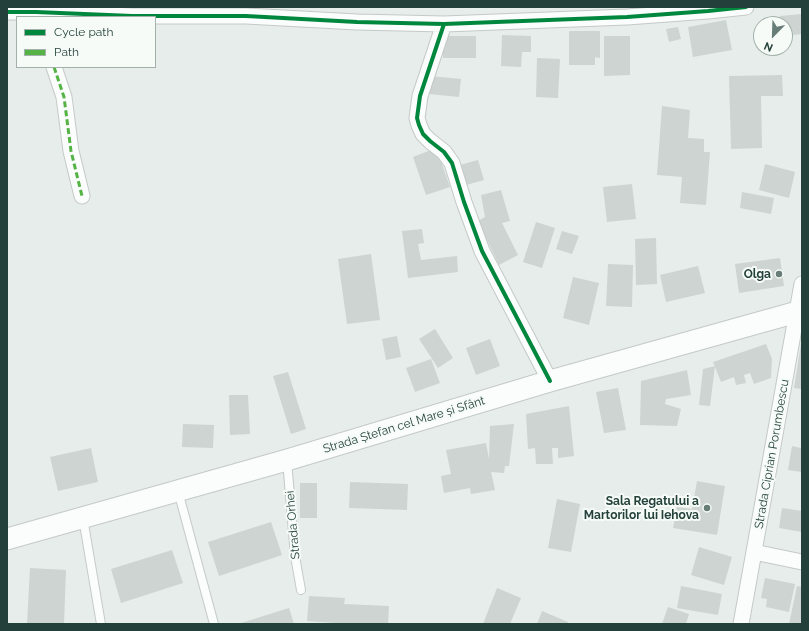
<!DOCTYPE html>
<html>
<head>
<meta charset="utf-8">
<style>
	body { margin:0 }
	#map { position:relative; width:809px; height:631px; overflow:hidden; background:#e7edea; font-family:Raleway,sans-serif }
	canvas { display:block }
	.frame { position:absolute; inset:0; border:8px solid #23413a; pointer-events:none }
	.legend { position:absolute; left:16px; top:16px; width:140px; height:52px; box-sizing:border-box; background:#f6fbf8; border:1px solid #a2b1ac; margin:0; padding:5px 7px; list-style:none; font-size:12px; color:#23413a }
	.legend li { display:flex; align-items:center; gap:8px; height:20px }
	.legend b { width:20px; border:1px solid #a2b1ac }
	.north { position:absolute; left:753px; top:16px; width:40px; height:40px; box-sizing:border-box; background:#f6fbf8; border:1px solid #a2b1ac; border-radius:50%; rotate:203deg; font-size:11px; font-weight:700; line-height:16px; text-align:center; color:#23413a }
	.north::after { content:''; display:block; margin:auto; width:14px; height:18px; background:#687d78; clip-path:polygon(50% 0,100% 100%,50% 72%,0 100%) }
</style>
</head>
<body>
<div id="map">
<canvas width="809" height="631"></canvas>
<div class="frame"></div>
<ul class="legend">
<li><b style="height:5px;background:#00873e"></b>Cycle path</li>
<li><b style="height:5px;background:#55b346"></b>Path</li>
</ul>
<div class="north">N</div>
</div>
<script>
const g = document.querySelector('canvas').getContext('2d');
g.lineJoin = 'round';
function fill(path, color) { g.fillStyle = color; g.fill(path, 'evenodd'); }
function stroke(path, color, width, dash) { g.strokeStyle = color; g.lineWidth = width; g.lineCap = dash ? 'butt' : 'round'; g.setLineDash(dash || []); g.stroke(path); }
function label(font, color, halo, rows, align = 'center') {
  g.font = font + ' Raleway,sans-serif'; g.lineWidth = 4; g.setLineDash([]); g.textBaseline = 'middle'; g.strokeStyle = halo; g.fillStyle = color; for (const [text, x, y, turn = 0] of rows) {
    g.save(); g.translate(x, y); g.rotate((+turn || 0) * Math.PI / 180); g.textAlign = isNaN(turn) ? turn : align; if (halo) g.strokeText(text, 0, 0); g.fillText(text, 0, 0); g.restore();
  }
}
const building = new Path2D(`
	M802,14V34L785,36V24H781L780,16Z
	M726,20L732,50L693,57L688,27Z
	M678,27L681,39L669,42L666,29Z
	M569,31H600V58L595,57V65H569Z
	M502,35L531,36V52H522L521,67L501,66Z
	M443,36H476V58H443Z
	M604,36H630V75L604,76Z
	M537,58L560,59L558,98L536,97Z
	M782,75L783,96H761L762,148L731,149L729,76Z
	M430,76L461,79L459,97L429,94Z
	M662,106L690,110L688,138L704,139V152H710L706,205L680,203L682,177L657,175Z
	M431,150L441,161L450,187L426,195L413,157Z
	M478,160L484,180L466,185L460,165Z
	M765,164L795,172L789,198L759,190Z
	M632,184L636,219L607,222L603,187Z
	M501,190L510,221L502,223L518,255L499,265L478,221L485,217L481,195Z
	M742,192L774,198L771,214L740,208Z
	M536,222L555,228L542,268L523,262Z
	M422,229L424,243L418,244L421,260L457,256L458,272L408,278L402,231Z
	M562,231L579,236L572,254L556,249Z
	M656,238L657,284L636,285L635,239Z
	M371,254L380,320L347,324L338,259Z
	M780,258L784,286L739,293L735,264Z
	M608,264L633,265L632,307L606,306Z
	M698,266L705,293L666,302L660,275Z
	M573,277L599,283L589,325L563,318Z
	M435,329L453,358L438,368L419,339Z
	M397,336L401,357L386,360L382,339Z
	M490,339L500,366L476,375L466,348Z
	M766,344L772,359L771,378L754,384L750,373L744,375L746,383L736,385L734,377L721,382L713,362Z
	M801,344H802V389L794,388Z
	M431,359L440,383L415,392L406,368Z
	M715,366L710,406L699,405L703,369Z
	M687,370L691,395L666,399L665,404L681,409L677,426L640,425L641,381Z
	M288,372L306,429L291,434L273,376Z
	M618,388L626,430L604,433L596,392Z
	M229,395H248L250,434L230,435Z
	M569,406L574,456L558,458V448H552L553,464H536L535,448L528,449L526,414Z
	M183,424L214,425L213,448L182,447Z
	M514,424L509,466H505L504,473L491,472L495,490L471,494L470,488L444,493L441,476L451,474L446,450L486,443L489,459L490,426Z
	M801,444L802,472L788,470L792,446L801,448Z
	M91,448L98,482L58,491L50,457Z
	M697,481L725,486L717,535L673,528L677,507L692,509Z
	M350,482L408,484L407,510L349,508Z
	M300,483H317V518H300Z
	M557,499L580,504L571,552L548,548Z
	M782,508L802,511V532L779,528Z
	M271,522L282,555L219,576L208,542Z
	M699,547L732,557L724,585L691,575Z
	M172,550L183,583L121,603L111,569Z
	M30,568L66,570L64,624H27Z
	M765,578L795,584L789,612L766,607L767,599L761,598Z
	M681,586L722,594L718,615L677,608Z
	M797,586L802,587V624H789Z
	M497,588L521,598L510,624H483Z
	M309,596L345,598L344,604L389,606L388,624H350L307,621Z
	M668,607L689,614L686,624H662Z
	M289,608L294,624H238Z
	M542,611L568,622L567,624H537Z`);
const lane = new Path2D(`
	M287,460L295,556L301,590
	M178,491L214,624
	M83,518L101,624`);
const street = new Path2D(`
	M7,12H36L132,16H246L357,22L444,24L627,17L708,11L746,7
	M444,24L420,96L417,118L419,125L423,134L430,141L444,152L452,163L464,202L482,251L550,381
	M54,67L64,97L71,151L82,196
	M754,552L802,562
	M741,624L802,284`);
const secondary = new Path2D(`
	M7,539L287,460L550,381L797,312L802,311`);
const quiet = new Path2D(`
	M54,67L64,97L71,151L82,196`);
const cycleway = new Path2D(`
	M7,12H36L132,16H246L357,22L444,24L627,17L708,11L746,7
	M444,24L420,96L417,118L419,125L423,134L430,141L444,152L452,163L464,202L482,251L550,381`);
const markers = [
	[779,274,4,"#687d78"],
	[707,508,4,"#687d78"]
];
const poiNames = [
	["Olga",771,274],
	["Sala Regatului a",699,501],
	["Martorilor lui Iehova",699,515]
];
const streetNames = [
	["Strada Ștefan cel Mare și Sfânt",404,425,-17],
	["Strada Ciprian Porumbescu",772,454,-80],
	["Strada Orhei",293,525,-95]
];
fill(building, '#ced4d1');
stroke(lane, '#c4cac7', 10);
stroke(street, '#c4cac7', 17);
stroke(secondary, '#c3cac7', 23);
stroke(lane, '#fbfcfc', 8);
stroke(street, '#fbfcfc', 15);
stroke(secondary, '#fbfcfc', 21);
stroke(quiet, '#55b346', 3, [6, 3]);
stroke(cycleway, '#00873e', 4);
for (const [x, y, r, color] of markers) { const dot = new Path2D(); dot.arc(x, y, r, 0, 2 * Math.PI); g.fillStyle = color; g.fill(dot); stroke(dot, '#f6fbf8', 1.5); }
label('bold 12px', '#23413a', '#f6fbf8', poiNames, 'right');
label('12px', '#23413a', '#f6fbf8', streetNames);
</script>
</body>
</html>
